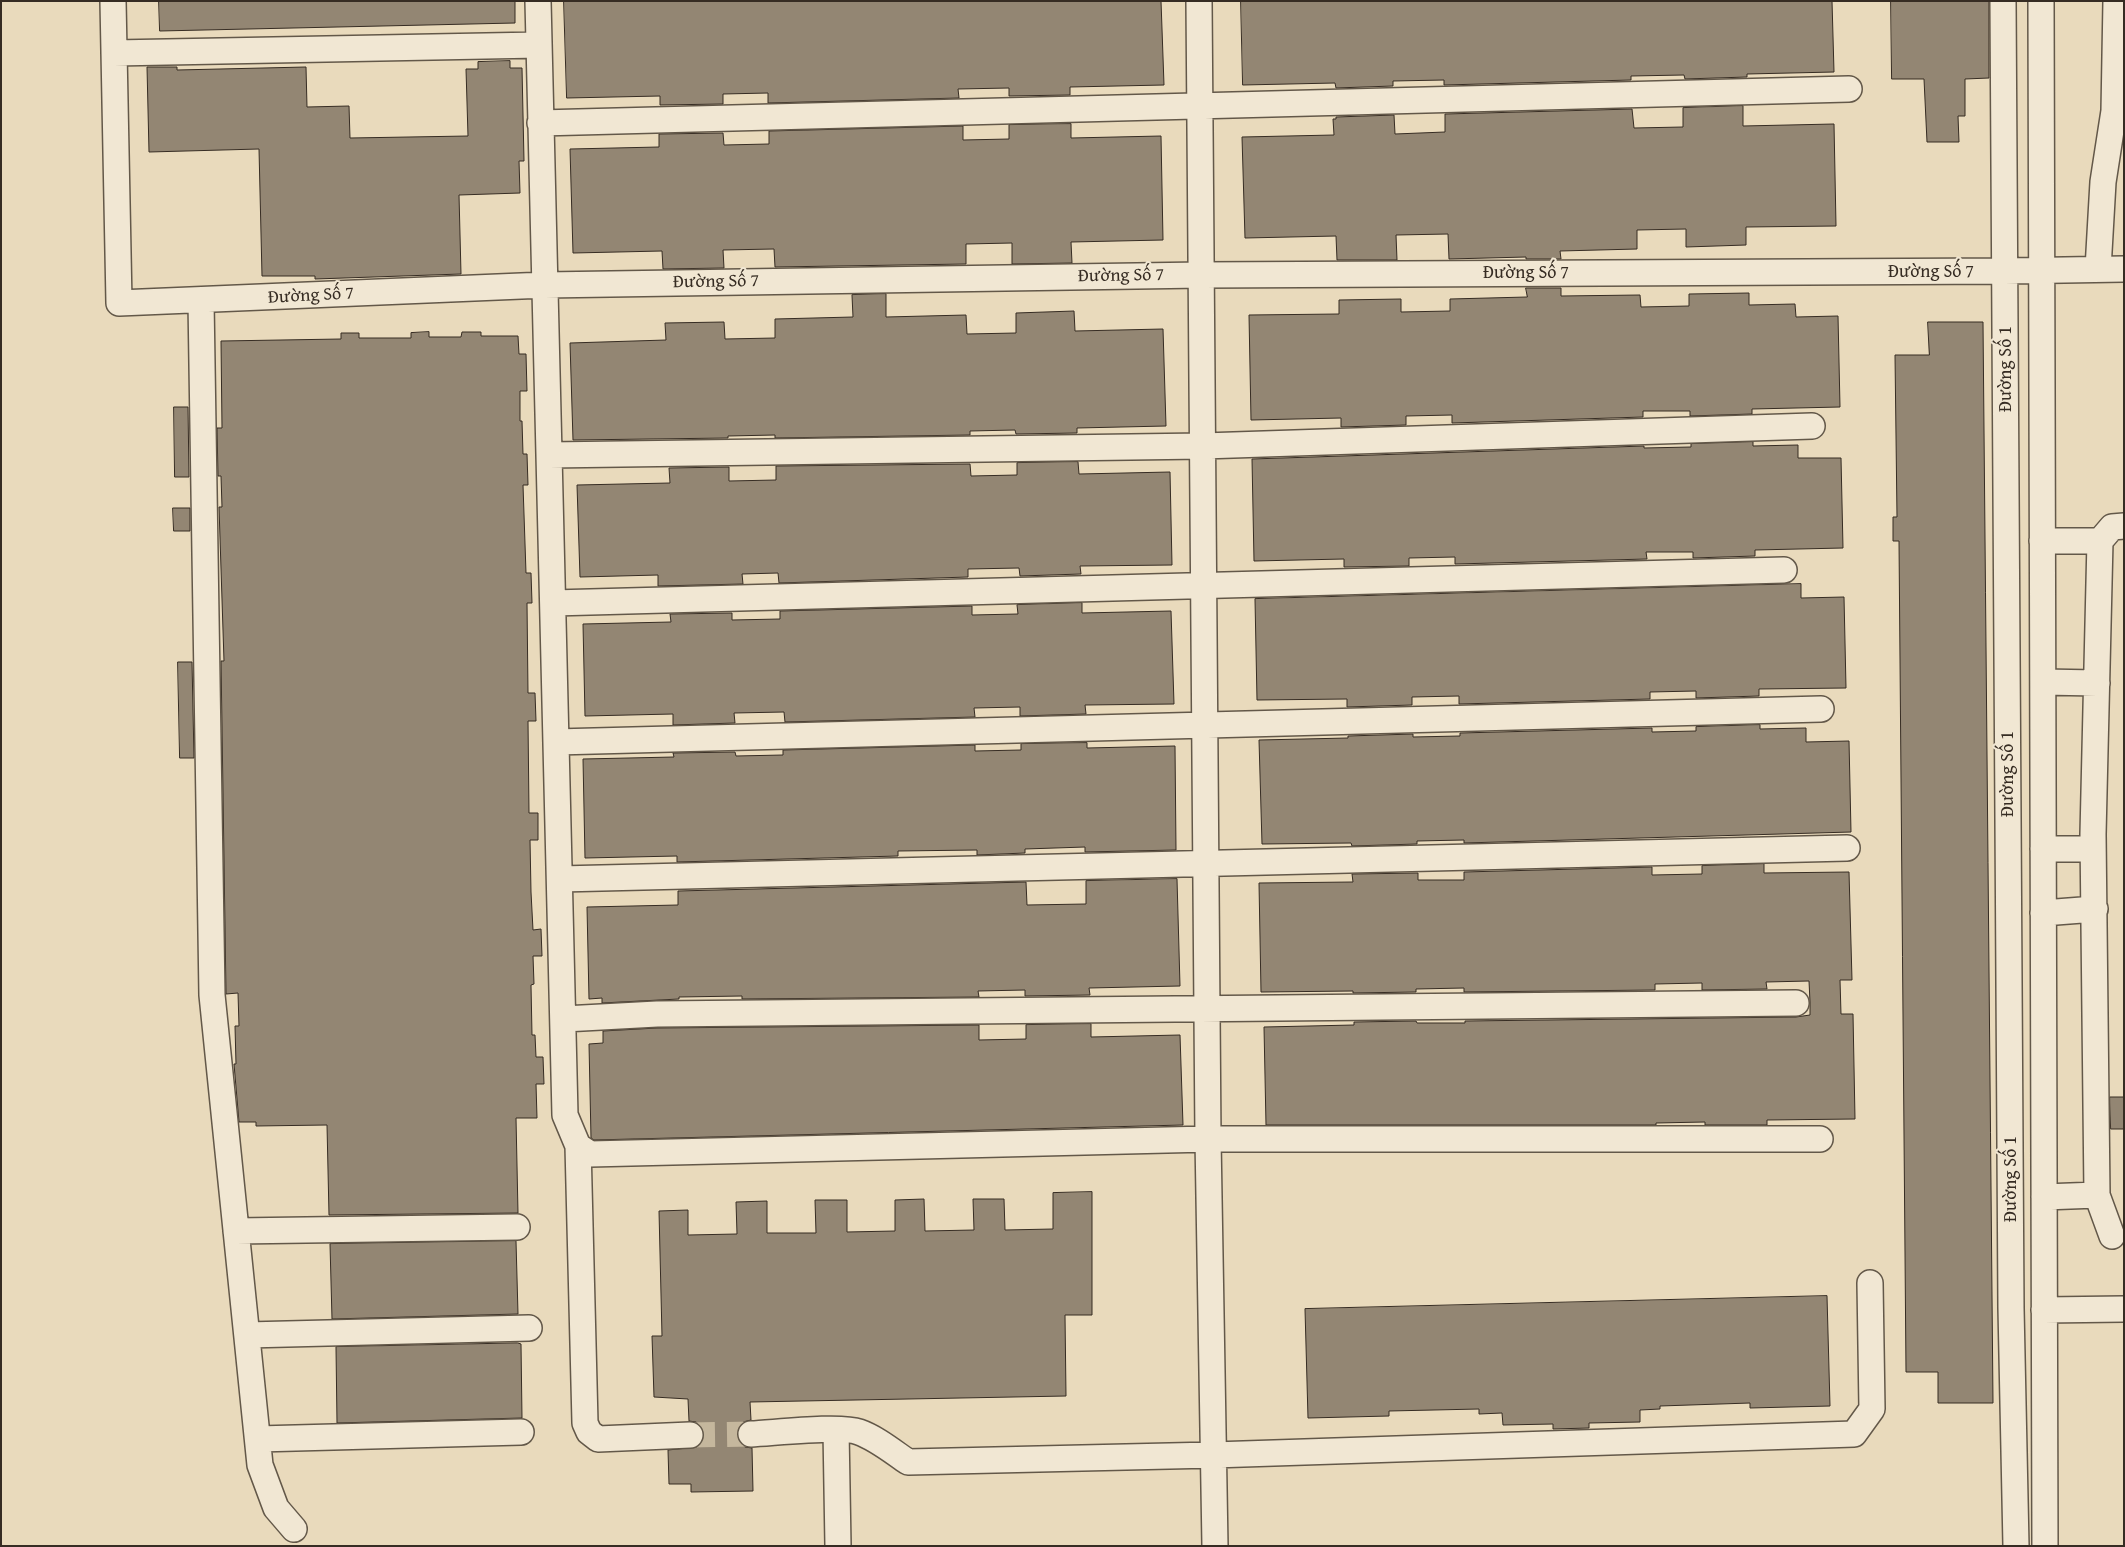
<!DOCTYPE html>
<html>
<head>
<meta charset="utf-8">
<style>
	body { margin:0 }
	#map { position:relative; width:2125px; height:1547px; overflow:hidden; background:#e9dabc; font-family:"Gentium Book Plus",serif }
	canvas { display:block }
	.frame { position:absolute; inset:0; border:2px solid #362c23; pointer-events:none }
</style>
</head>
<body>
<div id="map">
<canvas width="2125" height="1547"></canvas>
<div class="frame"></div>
</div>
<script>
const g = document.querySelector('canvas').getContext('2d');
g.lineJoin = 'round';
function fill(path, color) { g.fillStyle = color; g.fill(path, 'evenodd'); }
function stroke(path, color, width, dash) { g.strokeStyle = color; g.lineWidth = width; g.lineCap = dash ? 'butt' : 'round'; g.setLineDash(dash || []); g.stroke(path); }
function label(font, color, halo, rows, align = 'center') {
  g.font = font + ' "Gentium Book Plus",serif'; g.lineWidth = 4; g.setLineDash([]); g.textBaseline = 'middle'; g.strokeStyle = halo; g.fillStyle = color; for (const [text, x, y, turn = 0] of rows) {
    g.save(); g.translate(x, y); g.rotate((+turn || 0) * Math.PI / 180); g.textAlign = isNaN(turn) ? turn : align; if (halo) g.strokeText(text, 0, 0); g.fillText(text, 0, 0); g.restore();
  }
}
const building = new Path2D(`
	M159,1H515V23L160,31Z
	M564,1H1161L1164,85L1070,87V95L1009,96V88L958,89L959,98L768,103V93L723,94V104L660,105V96L567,98Z
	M1241,1H1832L1834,72L1747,74V77L1685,79L1684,75L1631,76V80L1444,85V80L1393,81V86L1336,88L1335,83L1243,85Z
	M1891,1H1989V78L1965,79V116H1958L1959,142H1927L1924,79H1892Z
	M510,61V68H522L524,161H519L520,193L459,195L461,274L315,279V276H262L259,149L149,152L147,67H177V70L306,67L307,107L349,106L350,138L468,136L466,69H478V62Z
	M1743,106V126L1834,124L1836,226L1746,227V245L1686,247V229L1637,230V249L1560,251L1561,259H1526V257L1449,259L1448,234L1396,235L1397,260H1337L1336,236L1245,238L1242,137L1334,135L1333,119H1336V117L1394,115L1395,134L1445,132V114L1632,109L1634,128L1683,127V108Z
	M1071,124V138L1161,136L1163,240L1071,242L1072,263L1012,264V243L966,244V264L775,267L774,249L723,250L724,268L663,269L662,251L573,253L570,149L659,147V134L723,133L724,145L769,144V131L963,126V140L1009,139V125Z
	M1526,288H1561V296L1640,295L1641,307L1689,306V294L1749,293V305L1795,304L1796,317L1838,316L1840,407L1752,409V414L1690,416V411H1643V417L1452,423V415L1406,416V425L1341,427V418L1251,420L1249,315L1339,314V300L1401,299V312L1450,311V299L1527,297Z
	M886,294V317L966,315L967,334L1016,333V313L1074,311L1075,331L1163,329L1166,426L1077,428V433L1016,434L1015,430L970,431V435L775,438V435L728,436V438L573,440L570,343L666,340L665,323L724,322L725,339L775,338V319L853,317L852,295Z
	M1928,322H1983L1993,1403H1938V1372H1906L1899,541H1893V517H1897L1895,355H1929Z
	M429,332V337H461L462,332H481V336H518L519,354H526L527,391H520V421H522L523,454H527L528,485H523L526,573H531L532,603H527L528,693H535L536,721H528L529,813H538V840H530L531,892L533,930L541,929L542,956H533L534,984L531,985L532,1035H535L536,1057H543L544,1084H536L537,1118H516L518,1213L329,1215L327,1125L256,1126V1122H239L234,1064H236L235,1026H239L238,993L226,994L221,661H224L219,507H222L221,476H218L217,428H222L221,341L341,339V333H359V338H411V333Z
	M174,407H188L189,477H175Z
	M1753,442V446L1798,445V458H1841L1843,548L1755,550V556L1693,558V552H1646L1647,559L1455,564V557L1409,558V566L1344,567V559L1254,561L1252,459L1644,446V448L1691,447V444Z
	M1078,462L1079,474L1170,472L1172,565L1080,566L1081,574L1020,576L1019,568L968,569V577L779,583L778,573L742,574L743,584L658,586V575L580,577L577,485L670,483L669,468L729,467V481L776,480V466L970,464L971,476L1017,475V463Z
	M173,508H190V531H174Z
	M1801,584V598L1844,597L1846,688L1759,689V696L1696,698V691L1650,692V699L1459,704V696L1412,697V705L1347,707V699L1257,700L1255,599Z
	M1082,603V613L1171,611L1174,704L1085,705L1086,714L1020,716V707L974,708L975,717L785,722L784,712L734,713L735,723L673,725V714L585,716L583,624L671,622L670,614L732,613V620L780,619V611L972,606V615L1018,614L1017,605Z
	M178,662H192L194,758H180Z
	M1760,725V729L1806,728V742L1849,741L1851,832L1464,843V840L1417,841V844L1352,846L1351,843L1262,844L1259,740L1348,738V736L1413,734V737L1460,736V733L1652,728V732L1696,731V727Z
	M1087,743V748L1175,746L1176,850L1085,852V847L1025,849V853L977,855V850L898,851V856L677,862V856L585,858L583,759L674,757L673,753L735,752L736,756L783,755V750L975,745V751L1021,750V744Z
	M1764,864V873L1849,872L1852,980H1840L1841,1014H1853L1855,1119L1767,1120V1125H1705V1122L1656,1123V1125H1266L1264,1027L1354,1025V1022L1416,1021L1417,1023H1465V1021L1796,1017L1810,1015V1002L1809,981L1766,982L1767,989L1702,990V983L1655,984V990L1464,992V988L1416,989V992L1353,993V991L1261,992L1259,883L1353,882L1352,874L1418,873V880H1464V872L1652,867V875L1702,874V866Z
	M1177,879L1180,986L1089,988L1090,995L1025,996V990L978,991L979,997L742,999V996L679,997V999L602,1003V998L589,999L587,907L678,905V891L1026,882L1027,905L1086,904V881Z
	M1091,1024V1037L1180,1035L1183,1125L594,1140L591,1138L589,1044L603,1043V1031L657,1028L979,1025V1040L1026,1039V1025Z
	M2110,1097H2124V1129H2111Z
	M1092,1192V1315H1065L1066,1396L750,1402L751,1420L743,1422L738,1428L737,1434L739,1442L745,1447L752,1448L753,1491L691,1492V1484H669L668,1450L697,1447L702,1442L704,1435L702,1427L696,1422L689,1421L688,1399L654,1397L652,1336H662L659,1211L688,1210V1235L737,1234L736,1202L767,1201V1233H816L815,1200H847V1232L895,1231V1200L924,1199L925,1231L974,1230L973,1199H1004L1005,1230L1053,1229V1193Z
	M516,1241L518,1314L332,1319L330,1244Z
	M1827,1296L1830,1406L1750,1408V1403L1660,1406V1409L1640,1410V1422L1589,1423V1428L1553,1429V1424L1503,1425L1502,1413L1479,1414V1409L1389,1411V1416L1308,1418L1305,1309Z
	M518,1343L521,1344L522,1418L337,1423L336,1347Z`);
const minorTunnel = new Path2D(`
	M690,1435L751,1434`);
const minor = new Path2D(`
	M113,1L119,303L545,285L1202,275L2005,271L2124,269
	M538,1L565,1115L578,1146L590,1154L1208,1139H1820
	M1199,1L1208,1139L1215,1546
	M2003,1L2011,1308L2016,1546
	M2041,1L2045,1546
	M114,53L539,45
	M540,123L1849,89
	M2098,269L2103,182L2114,111L2116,1
	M201,301L212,995L260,1465L276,1508L294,1529
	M549,455L1203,446L1812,426
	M2042,541H2100
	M553,603L1784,570
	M2043,682L2097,683
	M556,742L1821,709
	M2043,849H2093
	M560,879L1847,848
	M2043,913L2095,909
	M564,1019L657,1014L1796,1003
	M578,1146L585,1423L589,1432L598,1439L690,1435
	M2044,1197L2097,1195
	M236,1231L517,1227
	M2112,1236L2097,1195L2093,834L2100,541L2112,527L2124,526
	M2044,1310L2124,1309
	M247,1335L529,1328
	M836,1430L838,1546
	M751,1434C774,1433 840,1425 859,1432C876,1438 892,1451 908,1462L1213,1455L1854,1434L1872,1409L1870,1283
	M258,1439L521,1432`);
const streetNames = [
	["Đường Số 7",1931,272],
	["Đường Số 7",1526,273],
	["Đường Số 7",1121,276,-1],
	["Đường Số 7",716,282,-1],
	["Đường Số 7",311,296,-3],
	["Đường Số 1",2006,369,-90],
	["Đường Số 1",2008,774,-90],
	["Đường Số 1",2011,1179,-90]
];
fill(building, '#938673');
stroke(building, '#362c23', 1);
stroke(minorTunnel, '#c5b79d', 25, [25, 12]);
stroke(minor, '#635849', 28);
stroke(minor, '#f1e7d3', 25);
label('18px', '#362c23', '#f1e7d3', streetNames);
</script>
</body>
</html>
